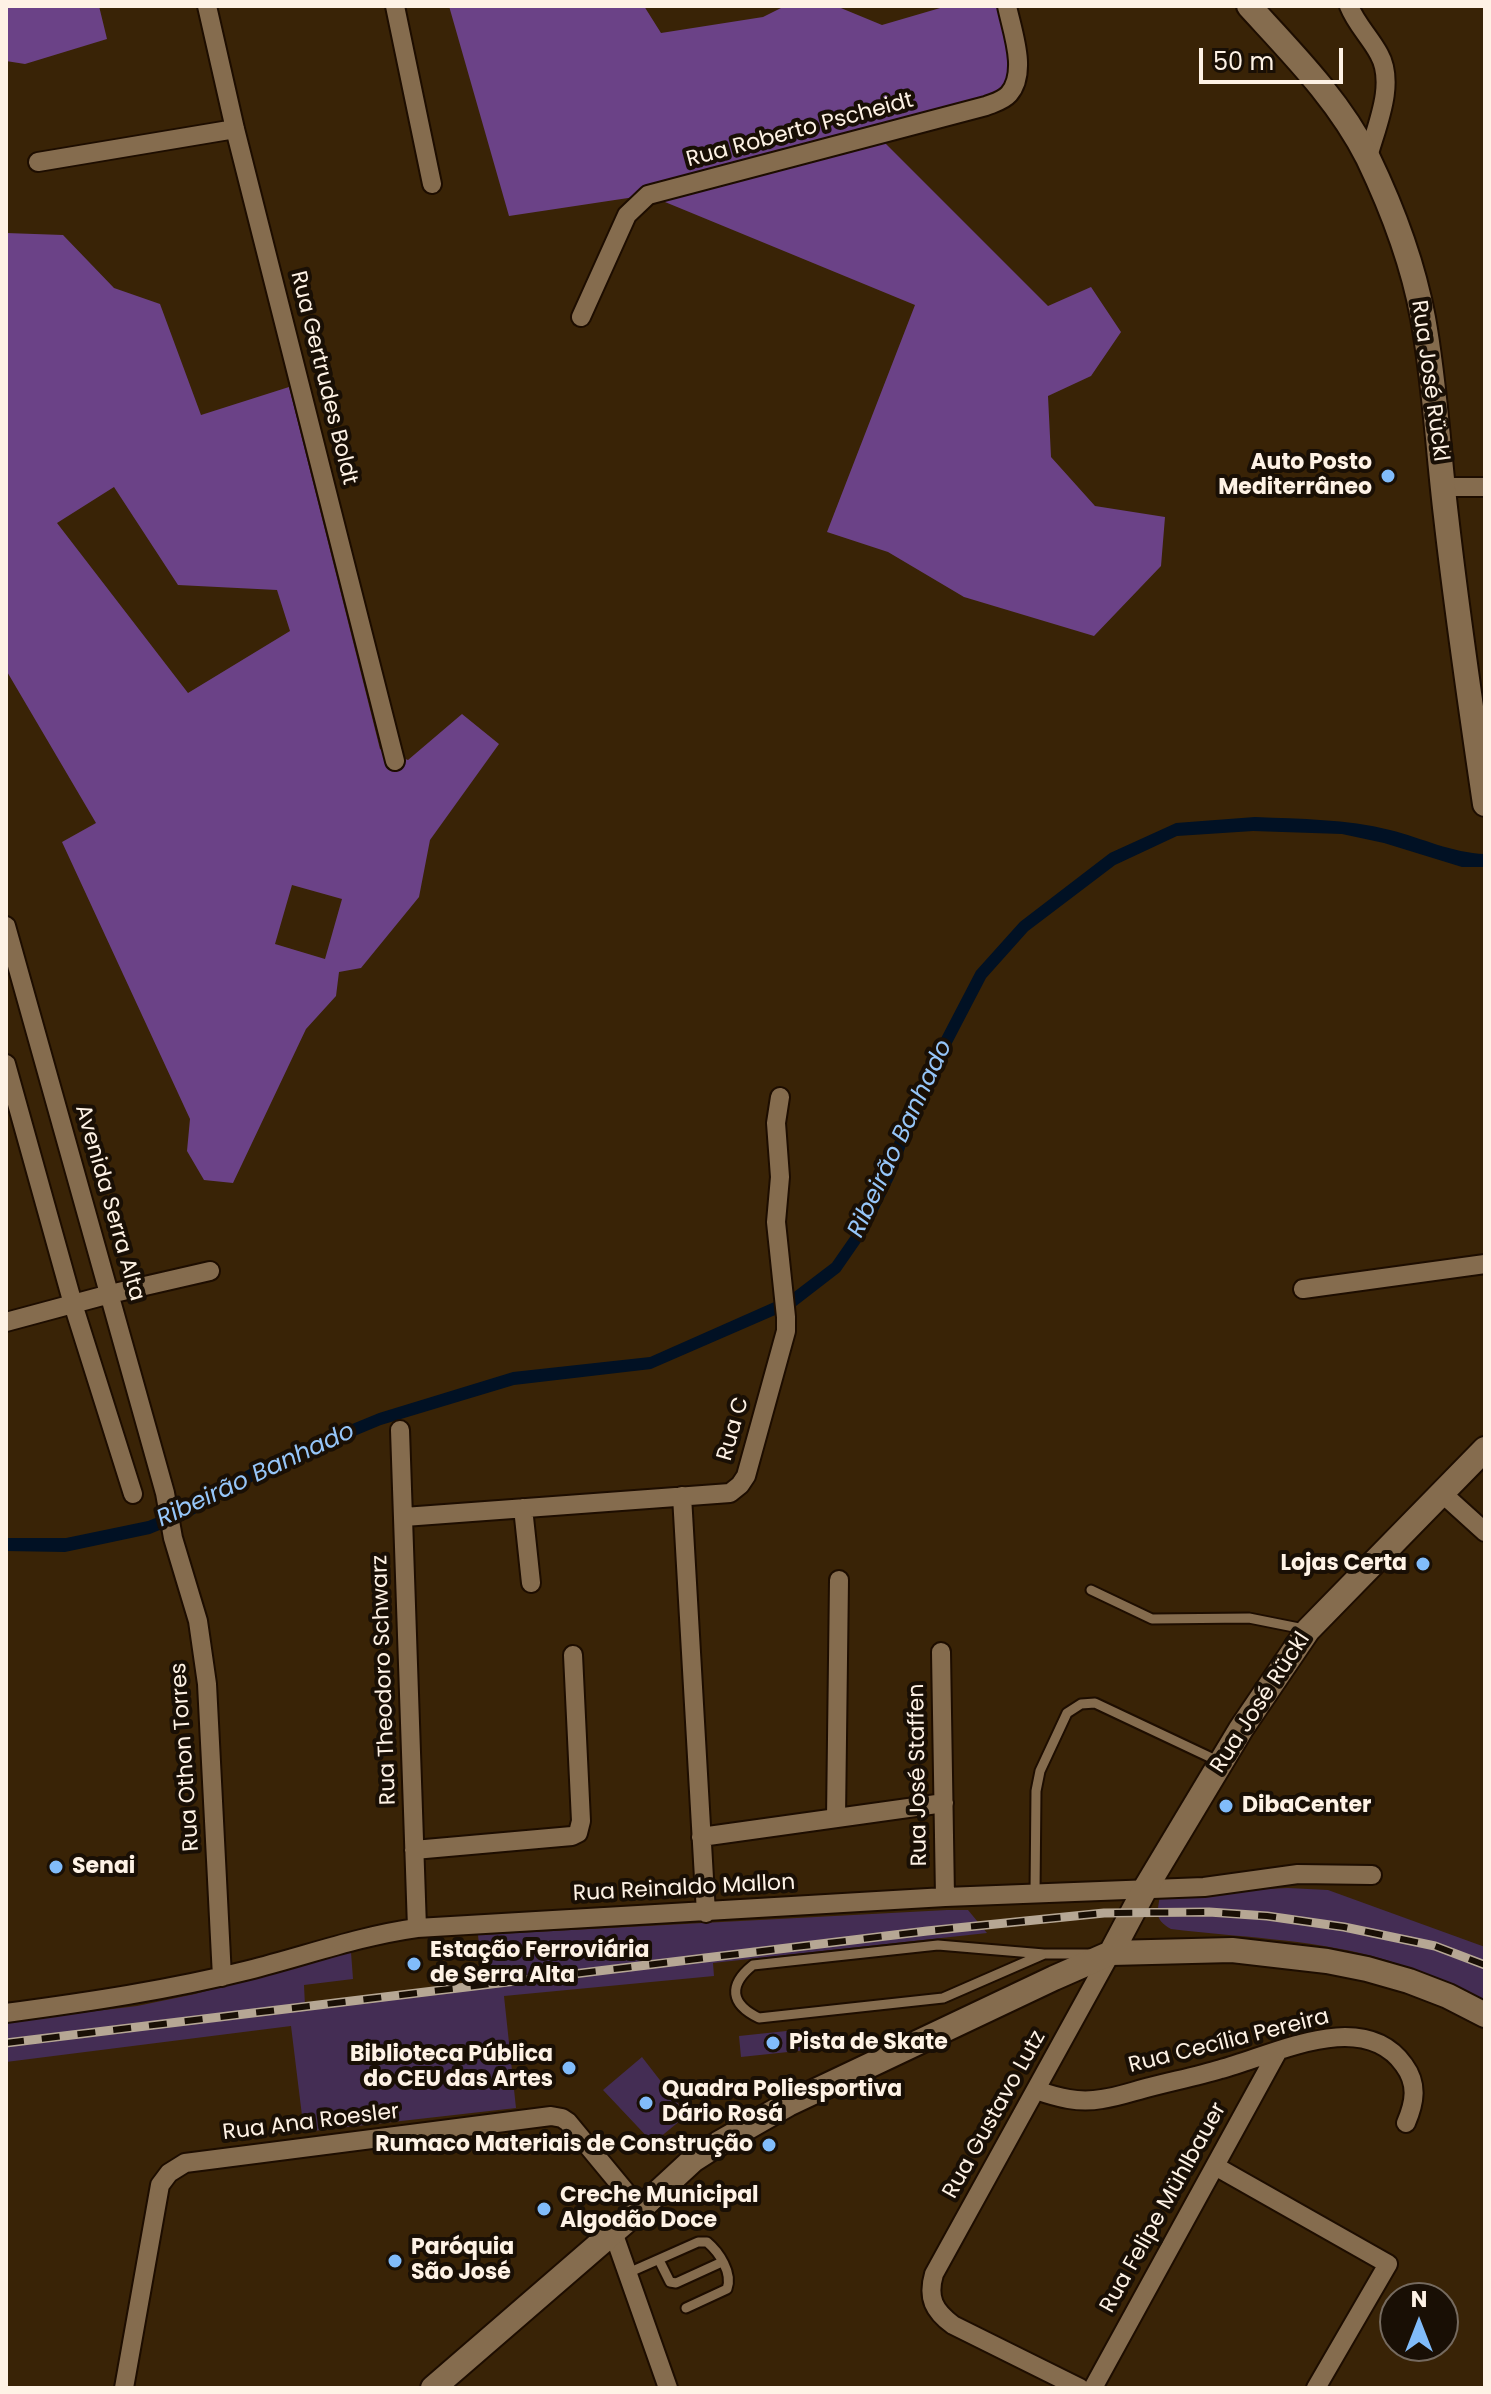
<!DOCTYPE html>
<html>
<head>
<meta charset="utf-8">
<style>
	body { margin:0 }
	#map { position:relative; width:1491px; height:2394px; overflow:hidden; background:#392306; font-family:Poppins,sans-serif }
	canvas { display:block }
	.frame { position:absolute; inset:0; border:8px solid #fef2e5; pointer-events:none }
	.north { position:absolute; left:1379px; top:2282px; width:80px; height:80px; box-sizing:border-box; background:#190f05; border:2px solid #756a5f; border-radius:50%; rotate:0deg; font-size:22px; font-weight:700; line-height:32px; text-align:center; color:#fef2e5 }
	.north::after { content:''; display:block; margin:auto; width:28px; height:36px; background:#81bcfa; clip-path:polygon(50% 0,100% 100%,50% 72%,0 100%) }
	.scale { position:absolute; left:1199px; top:48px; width:144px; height:36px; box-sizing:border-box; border:4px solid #fef2e5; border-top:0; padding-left:10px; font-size:24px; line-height:28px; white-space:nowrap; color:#fef2e5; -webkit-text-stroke:6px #190f05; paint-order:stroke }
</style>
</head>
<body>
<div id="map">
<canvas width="1491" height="2394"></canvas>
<div class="frame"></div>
<div class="north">N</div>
<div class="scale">50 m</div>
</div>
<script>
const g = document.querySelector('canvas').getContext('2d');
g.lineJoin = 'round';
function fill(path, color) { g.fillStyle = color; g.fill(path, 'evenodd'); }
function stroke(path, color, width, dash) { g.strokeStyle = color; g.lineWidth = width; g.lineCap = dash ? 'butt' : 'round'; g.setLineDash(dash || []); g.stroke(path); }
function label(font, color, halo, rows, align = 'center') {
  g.font = font + ' Poppins,sans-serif'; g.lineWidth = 8; g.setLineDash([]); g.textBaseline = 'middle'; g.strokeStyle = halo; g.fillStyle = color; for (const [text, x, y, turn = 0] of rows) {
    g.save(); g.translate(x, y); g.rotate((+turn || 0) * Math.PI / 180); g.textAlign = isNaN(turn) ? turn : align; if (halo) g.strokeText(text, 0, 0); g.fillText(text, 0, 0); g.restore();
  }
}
const green = new Path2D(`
	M1288,1888L1328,1890L1485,1947V2004C1450,1983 1412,1967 1372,1956C1307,1939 1237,1937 1171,1929C1153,1919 1158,1912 1160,1894Z
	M947,1910H968L987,1933L713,1963L714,1976L504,1996L516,2108L304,2132L291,2026L6,2062V2022L137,2006L195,1994L351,1952L353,1979L304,1985L305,2006L483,1985L478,1935Z
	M805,2029L807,2050L741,2057L739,2036Z
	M642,2057L687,2115L653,2143L603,2090Z`);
const forest = new Path2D(`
	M6,6H99L107,39L25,64L6,61Z
	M449,6H644L661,33L763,17L785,6H836L882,25L947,6H1007L1018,61L1010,94L877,135L1048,306L1091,287L1121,332L1091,376L1048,396L1051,457L1095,506L1165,517L1161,566L1094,636L964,597L888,552L827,532L915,305L648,195L509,216Z
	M6,233L63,235L114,288L160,304L201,415L289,387L380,749L408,760L462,714L499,744L430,840L419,897L361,968L339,972L336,996L306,1029L233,1183L204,1180L187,1151L190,1119L62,842L96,823L6,670ZM114,487L178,585L277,590L290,631L188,693L57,523ZM292,885L342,899L325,959L275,944Z`);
const water = new Path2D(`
	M1255,817C1301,819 1346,819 1390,830C1422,838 1452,853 1485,854V867H1462L1384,843L1342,834L1253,831L1177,836L1115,865L1028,931L986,978L923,1099L894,1178L867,1233L840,1272L796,1306L651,1369L514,1385L381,1425L273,1470L184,1520L150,1534L65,1552L6,1551V1538H66L148,1521L180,1508L269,1458L379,1413L513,1372L650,1357L790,1295L832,1263L857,1227L883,1173L912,1094L976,971L1020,922L1110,853L1176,823Z`);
const lane = new Path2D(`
	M1091,1590L1152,1619L1249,1618L1304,1629
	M1035,1893L1036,1791L1040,1771L1067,1713L1081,1704L1095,1703L1218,1761
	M1044,1954L943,1998L759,2018C730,2004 728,1985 753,1965L938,1945L1044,1954H1089
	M659,2260L670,2282L676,2283L722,2262
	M628,2273L698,2242H707C719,2252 733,2273 727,2289L686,2308`);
const street = new Path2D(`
	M207,6L235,129L395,761
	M395,6L432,184
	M1349,6C1356,24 1370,37 1379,54C1396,84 1376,127 1368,157
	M38,162L235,129
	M581,317L627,215L648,195L986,106C993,103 1003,101 1009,94C1028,72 1012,31 1007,6
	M1442,487H1485
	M6,926L165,1493L173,1538L198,1621L207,1684L222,1977
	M6,1064L73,1304L133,1494
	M1303,1289L1485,1264
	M6,1322L110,1294L210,1271
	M400,1430L417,1928
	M1443,1494L1485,1532
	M682,1496L706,1913
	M523,1508L531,1583
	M404,1517L730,1493L740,1485L746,1476L786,1331V1317L776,1222L780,1177L776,1123L780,1097
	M941,1652L945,1897
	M836,1818L839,1580
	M701,1837L944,1803
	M414,1850L572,1836L578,1833L581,1821L573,1655
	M6,2013C88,2002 169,1990 249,1970C305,1956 359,1936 417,1928L945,1897L1204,1887L1298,1874L1372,1875
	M1036,2090C1059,2098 1078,2103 1102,2099C1118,2097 1134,2091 1150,2087C1173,2081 1198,2076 1221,2069C1274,2055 1363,2007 1404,2065C1418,2084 1415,2102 1406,2123
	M1215,2166L1388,2264L1316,2388
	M613,2232L668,2388
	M124,2388L160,2185L169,2173L185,2163L551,2116L562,2118L568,2122L640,2209
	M1080,2388L953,2325C934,2311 927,2298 934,2274L1111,1953
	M1093,2388L1278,2051`);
const secondary = new Path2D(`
	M1249,6C1292,53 1339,100 1368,158C1392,208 1413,264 1423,318C1435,383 1438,450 1446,516C1457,613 1471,709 1485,804
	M1111,1953L1145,1889L1241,1729L1308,1630L1485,1449
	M433,2388L640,2209L693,2160L718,2144L788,2104L1054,1978L1111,1953L1232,1950L1327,1961L1367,1969L1409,1981L1448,1996L1485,2015`);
const rail = new Path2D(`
	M6,2043L927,1931L1104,1913L1209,1912L1267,1916L1344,1927L1435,1946L1485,1965`);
const markers = [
	[1388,476,8,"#81bcfa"],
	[1423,1564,8,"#81bcfa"],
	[1226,1806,8,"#81bcfa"],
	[56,1867,8,"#81bcfa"],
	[414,1964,8,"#81bcfa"],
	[773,2043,8,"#81bcfa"],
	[569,2068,8,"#81bcfa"],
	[646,2103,8,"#81bcfa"],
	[769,2145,8,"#81bcfa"],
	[544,2209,8,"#81bcfa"],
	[395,2261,8,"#81bcfa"]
];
const streetNames = [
	["Rua Roberto Pscheidt",800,131,-15],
	["Rua Gertrudes Boldt",323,378,76],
	["Rua José Rückl",1429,381,82],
	["Avenida Serra Alta",109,1203,74],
	["Rua C",734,1429,-74],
	["Rua Theodoro Schwarz",385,1680,-92],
	["Rua José Rückl",1261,1703,-57],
	["Rua Othon Torres",186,1757,-94],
	["Rua José Staffen",919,1775,-91],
	["Rua Reinaldo Mallon",684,1889,-3],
	["Rua Cecília Pereira",1229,2042,-14],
	["Rua Gustavo Lutz",995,2115,-61],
	["Rua Ana Roesler",311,2123,-7],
	["Rua Felipe Mühlbauer",1164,2208,-61]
];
const poiNames = [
	["Auto Posto",1372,463,"right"],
	["Mediterrâneo",1372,488,"right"],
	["Lojas Certa",1407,1564,"right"],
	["DibaCenter",1242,1806],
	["Senai",72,1867],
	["Estação Ferroviária",430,1951],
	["de Serra Alta",430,1976],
	["Pista de Skate",789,2043],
	["Biblioteca Pública",553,2055,"right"],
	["do CEU das Artes",553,2080,"right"],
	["Quadra Poliesportiva",662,2090],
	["Dário Rosá",662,2115],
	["Rumaco Materiais de Construção",753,2145,"right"],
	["Creche Municipal",560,2196],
	["Algodão Doce",560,2221],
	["Paróquia",411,2248],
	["São José",411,2273]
];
const waterNames = [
	["Ribeirão Banhado",901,1139,-65],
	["Ribeirão Banhado",256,1476,-25]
];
fill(green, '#442d54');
fill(forest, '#6b4287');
fill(water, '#011124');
stroke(lane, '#1d0d00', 13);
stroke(street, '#1d0d00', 22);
stroke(secondary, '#1d0d00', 28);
stroke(lane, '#856c4e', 9);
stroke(street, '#856c4e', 18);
stroke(secondary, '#856c4e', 24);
stroke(rail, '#b6a794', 9);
stroke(rail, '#190f05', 6, [18]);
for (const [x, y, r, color] of markers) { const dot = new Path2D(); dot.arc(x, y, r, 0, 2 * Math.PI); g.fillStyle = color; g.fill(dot); stroke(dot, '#190f05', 3); }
label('22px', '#fef2e5', '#190f05', streetNames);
label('bold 22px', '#fef2e5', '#190f05', poiNames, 'left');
label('italic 24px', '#96c6f9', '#190f05', waterNames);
</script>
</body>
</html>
